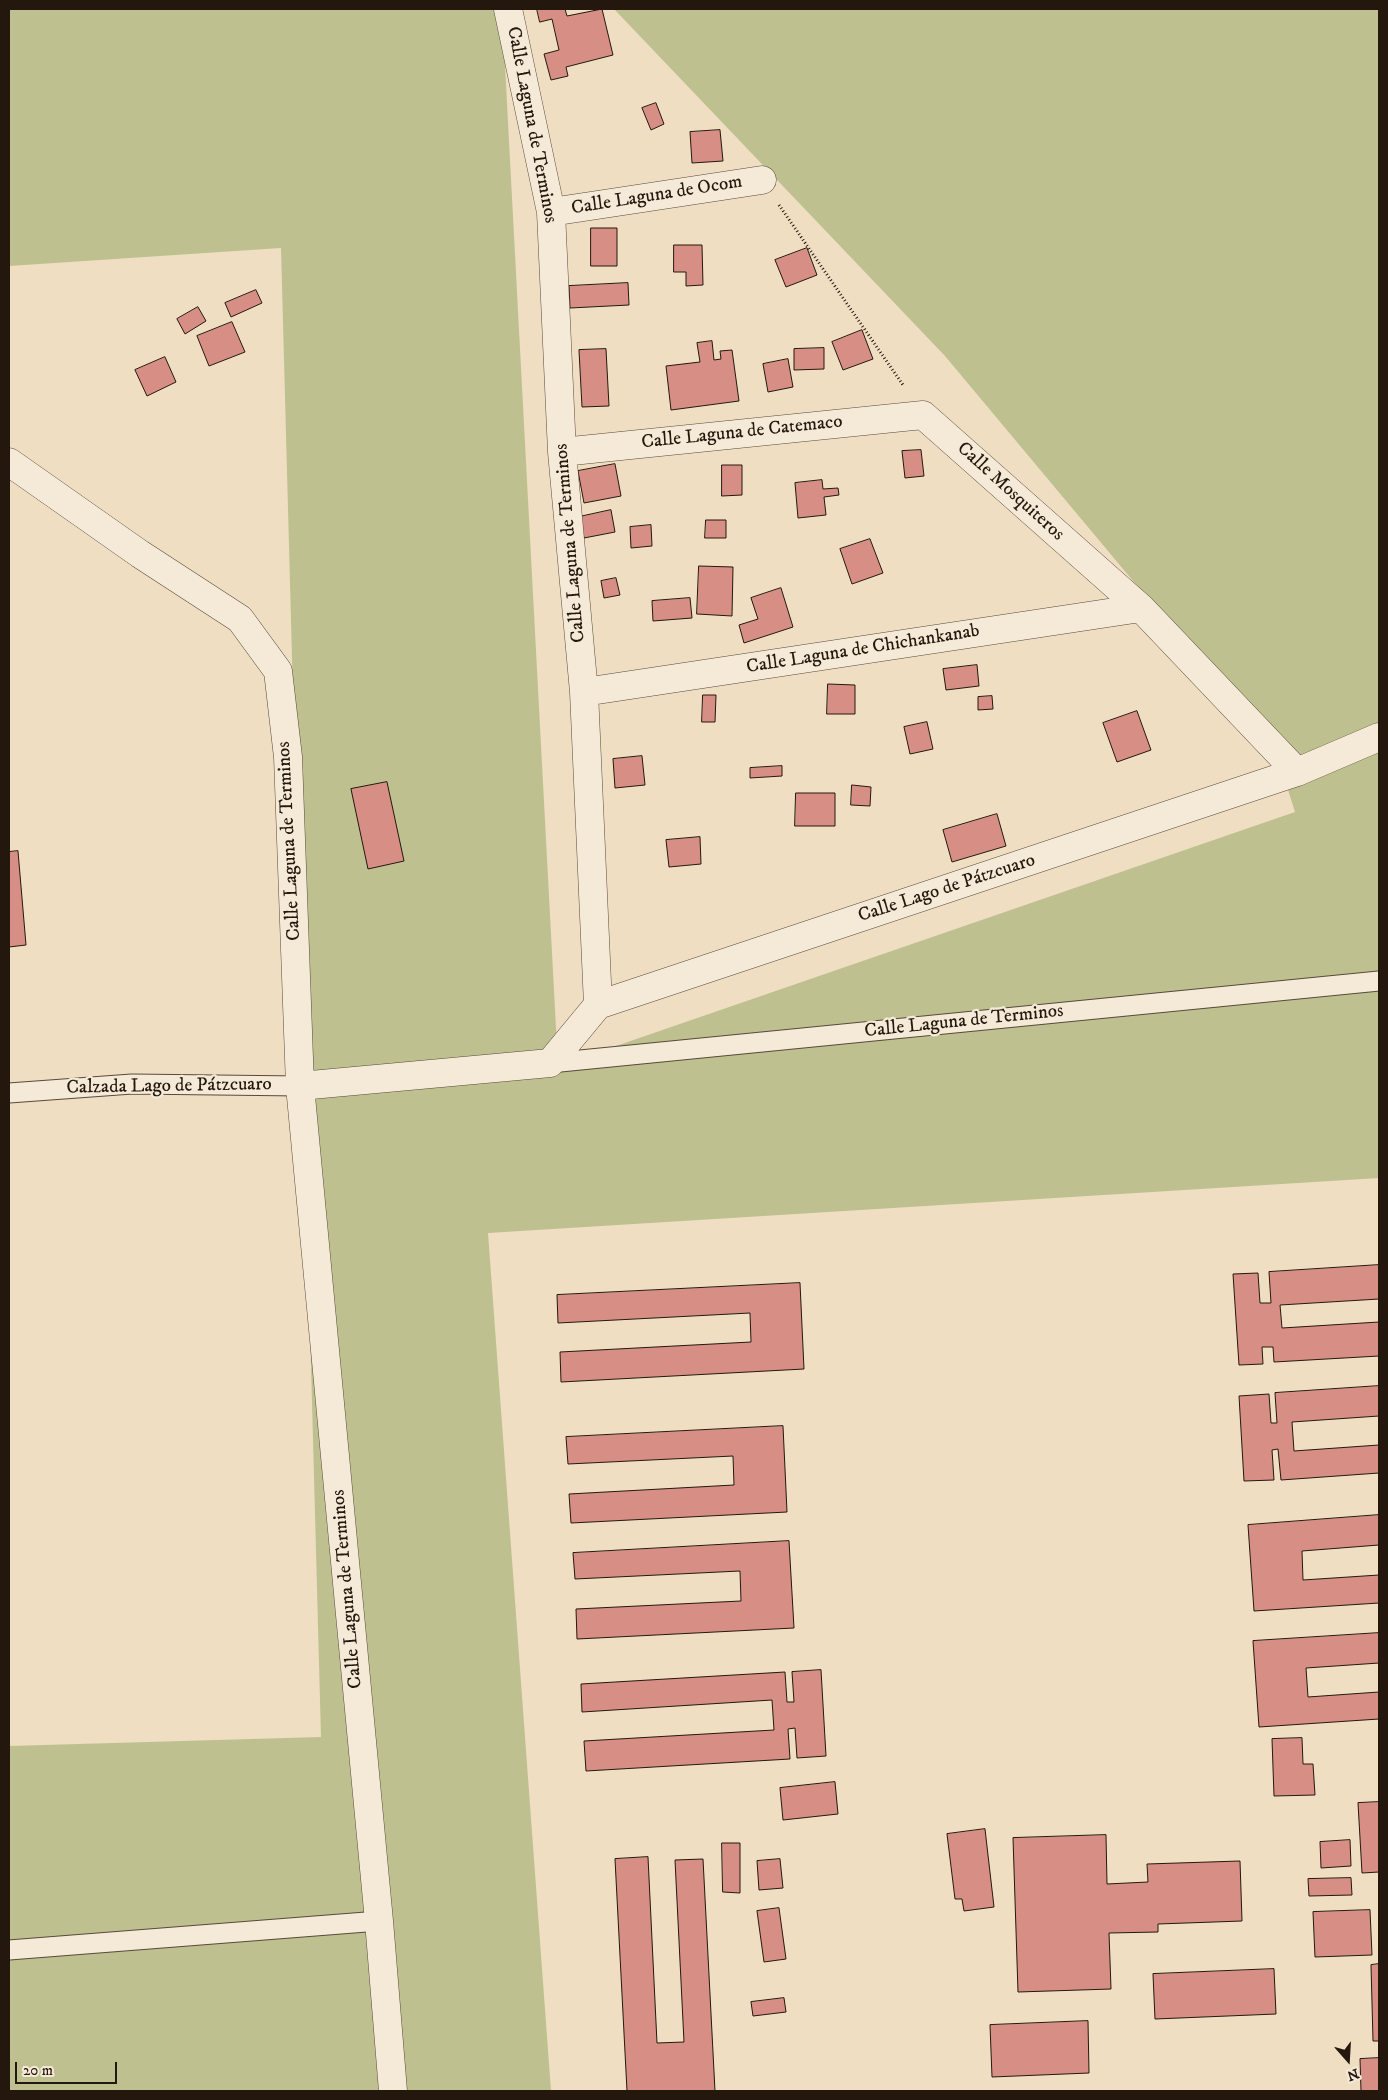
<!DOCTYPE html>
<html>
<head>
<meta charset="utf-8">
<style>
	body { margin:0 }
	#map { position:relative; width:1388px; height:2100px; overflow:hidden; background:#efdec2; font-family:"IM FELL DW Pica",serif }
	canvas { display:block }
	.frame { position:absolute; inset:0; border:10px solid #24180e; pointer-events:none }
	.north { position:absolute; left:1323px; top:2035px; width:50px; height:50px; -webkit-text-stroke:4px #f5ead7; paint-order:stroke; rotate:161deg; font-size:14px; font-weight:700; line-height:20px; text-align:center; color:#24180e }
	.north::after { content:''; display:block; margin:auto; width:18px; height:22px; background:#24180e; clip-path:polygon(50% 0,100% 100%,50% 72%,0 100%) }
	.scale { position:absolute; left:15px; top:2062px; width:102px; height:22px; box-sizing:border-box; border:2px solid #24180e; border-top:0; padding-left:6px; font-size:15px; line-height:18px; white-space:nowrap; color:#24180e; -webkit-text-stroke:4px #f5ead7; paint-order:stroke }
</style>
</head>
<body>
<div id="map">
<canvas width="1388" height="2100"></canvas>
<div class="frame"></div>
<div class="north">N</div>
<div class="scale">20 m</div>
</div>
<script>
const g = document.querySelector('canvas').getContext('2d');
g.lineJoin = 'round';
function fill(path, color) { g.fillStyle = color; g.fill(path, 'evenodd'); }
function stroke(path, color, width, dash) { g.strokeStyle = color; g.lineWidth = width; g.lineCap = dash ? 'butt' : 'round'; g.setLineDash(dash || []); g.stroke(path); }
function label(font, color, halo, rows, align = 'center') {
  g.font = font + ' "IM FELL DW Pica",serif'; g.lineWidth = 4.5; g.setLineDash([]); g.textBaseline = 'middle'; g.strokeStyle = halo; g.fillStyle = color; for (const [text, x, y, turn = 0] of rows) {
    g.save(); g.translate(x, y); g.rotate((+turn || 0) * Math.PI / 180); g.textAlign = isNaN(turn) ? turn : align; if (halo) g.strokeText(text, 0, 0); g.fillText(text, 0, 0); g.restore();
  }
}
const green = new Path2D(`
	M9,9H502L558,1066L1295,812L1276,752L945,356L614,9H1379V1178L488,1233L551,2091H9V1746L321,1737L281,248L9,266Z`);
const building = new Path2D(`
	M537,9H565L567,16L602,9L613,55L566,67L568,76L551,80L544,54L559,50L552,19L540,22Z
	M656,103L664,124L651,130L642,108Z
	M720,130L723,161L692,163L690,132Z
	M591,228H617V266H591Z
	M674,245H702L703,285L686,286V272H674Z
	M807,248L817,275L786,287L775,260Z
	M628,283L629,305L570,308L569,286Z
	M256,290L262,303L231,317L225,303Z
	M198,307L206,321L185,334L177,319Z
	M232,322L245,352L209,366L197,336Z
	M862,330L873,359L843,370L832,342Z
	M712,341L714,360L721,359L720,351L732,350L739,401L671,410L666,366L700,362L697,343Z
	M824,348V369L794,370V349Z
	M606,349L609,406L582,407L579,350Z
	M165,357L176,382L147,396L135,370Z
	M788,359L793,387L768,392L763,364Z
	M921,450L924,476L905,478L902,451Z
	M615,464L621,496L584,503L578,471Z
	M722,465H742V495L722,496Z
	M822,480L823,489L838,488L839,495L824,497L826,515L798,518L795,483Z
	M611,510L615,532L584,538L579,517Z
	M706,520H726V538H705Z
	M651,525L652,546L631,548L630,527Z
	M870,539L883,573L852,584L840,549Z
	M699,566L733,567L732,616L697,614Z
	M616,578L620,595L604,598L601,581Z
	M781,588L793,627L744,643L739,625L758,619L751,598Z
	M690,598L692,618L653,621L652,601Z
	M977,665L979,686L946,690L943,669Z
	M828,684L855,685V714H827Z
	M703,695H716L715,722H702Z
	M992,696L993,709L978,710V697Z
	M1137,711L1151,750L1117,762L1103,723Z
	M927,722L933,749L910,754L904,727Z
	M642,756L645,785L615,788L613,759Z
	M782,766V776L750,778V768Z
	M387,782L404,861L368,869L351,789Z
	M852,785L871,787L870,806L851,805Z
	M796,793H835V826H795Z
	M997,814L1006,846L952,862L943,830Z
	M700,837L701,864L669,867L666,840Z
	M18,851L26,945L9,947V852Z
	M1379,1265V1299L1280,1305L1282,1328L1379,1322V1356L1274,1362L1273,1347H1262L1263,1364L1239,1365L1233,1274L1258,1273L1260,1303H1271L1269,1272Z
	M800,1283L804,1369L561,1382L560,1352L751,1342L750,1313L558,1323L557,1295Z
	M1379,1386V1416L1292,1422L1294,1451L1379,1445V1473L1281,1480L1278,1449L1272,1450L1274,1480L1244,1481L1239,1396L1269,1394L1271,1423H1277L1275,1393Z
	M783,1426L787,1512L571,1523L569,1494L734,1485L733,1456L568,1464L566,1437Z
	M1379,1515V1545L1302,1551L1303,1580L1379,1575V1603L1254,1611L1248,1525Z
	M789,1541L794,1628L577,1639L576,1609L741,1601L740,1571L575,1579L573,1553Z
	M1379,1633V1663L1306,1668L1308,1697L1379,1692V1719L1259,1727L1253,1641Z
	M821,1670L826,1756L797,1758L795,1728L788,1729L790,1759L586,1771L584,1741L774,1730L772,1700L582,1712L581,1684L785,1672L787,1702H794L792,1672Z
	M1302,1738L1303,1764H1313L1315,1795L1274,1796L1272,1739Z
	M835,1782L838,1814L783,1820L780,1788Z
	M1379,1802V1872L1362,1873L1358,1803Z
	M985,1829L994,1907L964,1911L962,1899H955L947,1834Z
	M1106,1835L1107,1884L1148,1882L1147,1864L1240,1861L1242,1921L1158,1924V1932L1109,1933L1111,1989L1018,1992L1013,1838Z
	M1350,1840L1351,1866L1321,1868L1320,1842Z
	M722,1843H740V1893L723,1892Z
	M648,1857L657,2043L684,2042L675,1860L703,1859L715,2091H627L615,1859Z
	M780,1859L783,1888L759,1890L757,1861Z
	M1351,1878L1352,1895L1309,1896L1308,1879Z
	M779,1908L786,1959L764,1962L757,1911Z
	M1370,1910L1372,1955L1315,1957L1313,1912Z
	M1379,1964V2041H1373L1371,1965Z
	M1274,1969L1276,2014L1155,2019L1153,1974Z
	M784,1998L786,2012L753,2016L751,2002Z
	M1088,2021L1089,2073L992,2077L990,2025Z
	M1379,2058V2091H1361L1360,2059Z`);
const path = new Path2D(`
	M779,205L903,385`);
const service = new Path2D(`
	M550,1063L1379,981
	M9,1093L132,1084L300,1086
	M9,1950L379,1921`);
const minor = new Path2D(`
	M551,212L762,180
	M562,452L923,415L1141,608L1297,772
	M9,462L140,554L240,619L278,671L288,757L300,1086L379,1921L393,2091
	M584,692L1141,608
	M598,1005L1297,772L1379,737
	M300,1086L550,1063L598,1005L584,692L562,452L551,212L508,9`);
const streetNames = [
	["Calle Laguna de Terminos",531,125,79],
	["Calle Laguna de Ocom",657,196,-9],
	["Calle Laguna de Catemaco",742,433,-6],
	["Calle Mosquiteros",1010,492,42],
	["Calle Laguna de Terminos",571,543,-95],
	["Calle Laguna de Chichankanab",863,650,-9],
	["Calle Laguna de Terminos",290,841,-93],
	["Calle Lago de Pátzcuaro",947,889,-18],
	["Calle Laguna de Terminos",964,1022,-6],
	["Calzada Lago de Pátzcuaro",169,1087,-1],
	["Calle Laguna de Terminos",348,1589,-95]
];
fill(green, '#bec090');
fill(building, '#d68e85');
stroke(building, '#24180e', 1);
stroke(service, '#574a3b', 21);
stroke(minor, '#574a3b', 29);
stroke(path, '#24180e', 3, [1, 2.5]);
stroke(service, '#f5ead7', 19);
stroke(minor, '#f5ead7', 28);
label('19px', '#24180e', '#f5ead7', streetNames);
</script>
</body>
</html>
